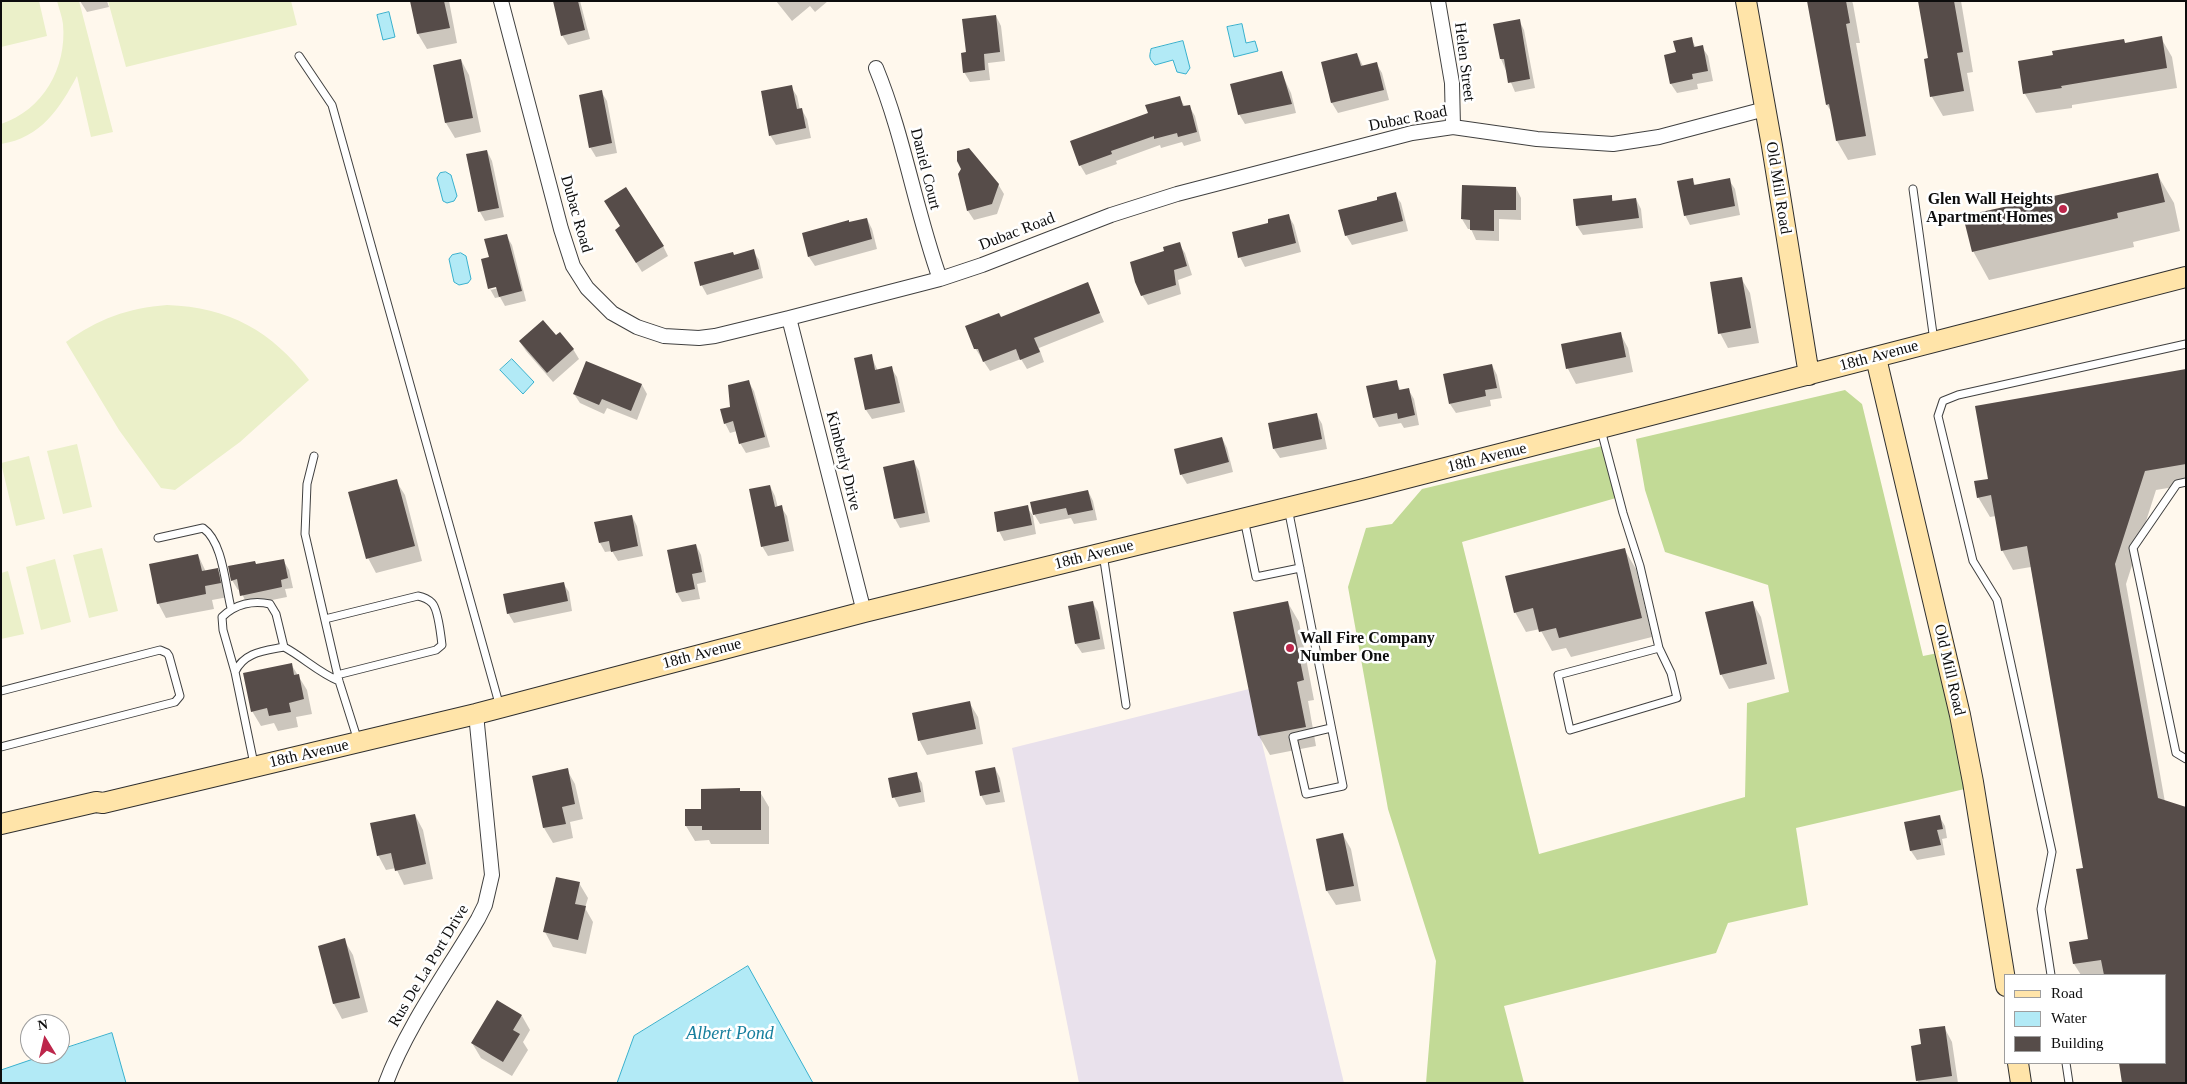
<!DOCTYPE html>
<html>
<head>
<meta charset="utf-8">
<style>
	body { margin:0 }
	#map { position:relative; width:2187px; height:1084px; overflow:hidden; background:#fff8ed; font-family:Georgia,serif }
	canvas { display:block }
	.frame { position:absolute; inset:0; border:2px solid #0d0d0d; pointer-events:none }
	.legend { position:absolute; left:2004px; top:974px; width:162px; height:90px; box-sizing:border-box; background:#fff; border:1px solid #9e9e9e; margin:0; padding:6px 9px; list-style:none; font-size:15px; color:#0d0d0d }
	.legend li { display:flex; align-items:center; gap:10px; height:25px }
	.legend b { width:25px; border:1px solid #9e9e9e }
	.north { position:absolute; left:20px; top:1014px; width:50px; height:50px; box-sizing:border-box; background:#fff; border:1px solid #9e9e9e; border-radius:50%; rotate:351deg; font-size:14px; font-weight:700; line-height:20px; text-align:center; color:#0d0d0d }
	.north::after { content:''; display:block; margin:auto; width:18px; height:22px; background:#bd264b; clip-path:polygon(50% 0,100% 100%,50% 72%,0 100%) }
</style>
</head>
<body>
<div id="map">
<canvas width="2187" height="1084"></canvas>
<div class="frame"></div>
<ul class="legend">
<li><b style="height:6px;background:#ffe4a9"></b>Road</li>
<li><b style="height:14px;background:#b2eaf6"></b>Water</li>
<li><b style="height:14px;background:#564c49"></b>Building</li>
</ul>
<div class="north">N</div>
</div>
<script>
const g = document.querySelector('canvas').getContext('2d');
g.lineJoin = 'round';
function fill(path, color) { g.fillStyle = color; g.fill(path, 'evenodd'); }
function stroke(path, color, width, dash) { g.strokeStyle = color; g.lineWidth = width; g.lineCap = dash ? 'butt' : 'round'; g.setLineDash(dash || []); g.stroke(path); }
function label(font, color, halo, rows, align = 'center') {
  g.font = font + ' Georgia,serif'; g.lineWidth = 5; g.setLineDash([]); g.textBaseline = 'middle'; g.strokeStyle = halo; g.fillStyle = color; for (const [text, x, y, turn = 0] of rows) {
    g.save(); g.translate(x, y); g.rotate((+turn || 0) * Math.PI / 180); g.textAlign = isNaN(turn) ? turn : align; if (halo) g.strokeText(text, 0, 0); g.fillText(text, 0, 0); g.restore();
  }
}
const industrial = new Path2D(`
	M1249,689L1344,1083H1079L1012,748Z`);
const forest = new Path2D(`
	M1845,390L1862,404L1923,656L1938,653L1969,788L1796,828L1808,905L1728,923L1716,953L1504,1006L1524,1083H1426L1436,961L1388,809L1348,587L1366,528L1392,524L1422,489L1602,446L1616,498L1462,542L1539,854L1745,797L1747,703L1789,692L1768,585L1665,552L1645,490L1636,439Z`);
const pitch = new Path2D(`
	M1,1H39L47,36L1,47Z
	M57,1H79L113,132L91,137L77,76C60,108 41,138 1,144V124C43,110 67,68 63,24C62,16 59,9 57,1Z
	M108,1H291L297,25L126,67Z
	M167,305C229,307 272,331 309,380L240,442L175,490L161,488L119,430L66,342C98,319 128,308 167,305Z
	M77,444L92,507L63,514L47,451Z
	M29,456L45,519L16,526L1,463Z
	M102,548L118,611L89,618L73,555Z
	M55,559L71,622L41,630L26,567Z
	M8,571L24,634L1,639V573Z`);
const water = new Path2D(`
	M389,12L395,37L383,40L377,15Z
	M1242,24L1246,43L1255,41L1258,51L1234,57L1227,27Z
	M1183,41L1190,68L1186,74L1177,72L1173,60L1155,65C1149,58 1149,58 1151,49Z
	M446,172L451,175L457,196L454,201L447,203L443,201L437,178L440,173Z
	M461,253L466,256L471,279L468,283L459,285L454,282L449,259L452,255Z
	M512,359L534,382L523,394L500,370Z
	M748,966L813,1083H617L634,1036Z
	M112,1033L126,1083H1V1070L48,1054H60V1050Z`);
const shadow = new Path2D(`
	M80,1H107L109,7L87,12Z
	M412,1H449L457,43L427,49L418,34Z
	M554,1H580L590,39L568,45L562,35Z
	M776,1H828L815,12L810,6L792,21Z
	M1809,1H1852L1853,4L1860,43H1856L1876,155L1848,160L1837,141L1832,113L1827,105Z
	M1919,1H1961L1973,72L1967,73L1974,111L1943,116L1932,97L1925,60L1929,59Z
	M996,16L1001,26L1005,61L988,63L990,80L970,82L964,72L967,53Z
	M1519,20L1524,30L1535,88L1515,92L1501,59Z
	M1691,38L1696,48L1702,47L1708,56L1713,81L1697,84L1698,89L1677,93L1671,84L1665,56L1677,53Z
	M2161,38L2172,57L2177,88L2072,105V108L2036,113L2025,94L2019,62Z
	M1357,54L1363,66L1376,63L1382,73L1389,100L1338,113L1332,103L1322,63Z
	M461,60L469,75L481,132L455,138L446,123L435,66Z
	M1281,72L1291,93L1296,113L1245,124L1239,114Z
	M791,87L797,96L800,110H802L807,119L811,138L776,145L770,135Z
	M601,91L607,101L617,153L596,157L590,147Z
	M1179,97L1185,107L1189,106L1195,116L1201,141L1184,146L1182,142L1161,148L1160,145L1116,161L1117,164L1086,175L1080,165L1149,114Z
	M487,151L492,161L504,217L485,221L480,212L468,155Z
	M2157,174L2174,203L2180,231L2133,242L2134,247L1989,280L1973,251Z
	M1692,180L1696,186L1729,180L1735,189L1740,215L1690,225L1685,215Z
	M998,184L1004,194L997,214L974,220L968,211Z
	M1516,188L1521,198V220L1499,219V241L1476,240L1471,229H1468L1462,219Z
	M1395,194L1401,203L1408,231L1352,245L1346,235L1379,201Z
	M1611,196L1614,202L1636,199L1641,209L1643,228L1583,235L1577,226Z
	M1288,215L1294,225L1301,252L1245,267L1240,257L1269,224Z
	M867,219L872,229L877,249L815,266L809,257L849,223Z
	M506,235L512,245L526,301L505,306L500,297L495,298L490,289L482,260L490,258ZM502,284L503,287L490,290V287Z
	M622,240L663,246L668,256L642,272Z
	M1179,244L1185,253L1192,275L1178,280L1181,294L1148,305L1142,295L1166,252Z
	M753,251L759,260L763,278L707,295L702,286L696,263Z
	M1741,278L1750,293L1759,343L1728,348L1720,333Z
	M1087,284L1104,322L1039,348L1044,362L1027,369L1021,359L990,371L975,348Z
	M1620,333L1628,348L1633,372L1576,384L1568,369L1563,345Z
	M520,342L573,349L579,359L553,382L526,351Z
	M871,356L878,371L891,368L897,377L905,412L872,419L866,410L855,359Z
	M1492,365L1497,375L1502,398L1490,400L1491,406L1456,413L1450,404Z
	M2186,370V485L2156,490L2126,584L2165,802L2186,1083H2124L2120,1063H2166V975H2081L2074,964L2071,943L2090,940L2084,869L2031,567L2013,570L2002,550L1996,516L1990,517L1978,497L1989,480Z
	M748,381L754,391L770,447L746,453L740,443L737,431L730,433L725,423L731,408Z
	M1396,382L1401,391L1408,389L1414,399L1419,425L1404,428L1401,423L1379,427L1374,418Z
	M642,385L647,394L637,420L607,408L604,414L580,403L574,394Z
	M1317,415L1322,424L1327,449L1280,458L1274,449Z
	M1222,438L1227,448L1233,472L1187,484L1181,474Z
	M914,462L919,471L930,522L900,528L895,519Z
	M396,481L405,495L422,561L376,573L368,558Z
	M770,486L775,496L778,508L781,507L787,516L794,551L768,556L762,546Z
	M1088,491L1093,501L1097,520L1074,524L1071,518L1040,524L1034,514Z
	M1027,507L1033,516L1036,534L1004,541L999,531Z
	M632,516L637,526L643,556L618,561L612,551L605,552L600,543L596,523Z
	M696,545L701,555L706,582L697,584L700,599L682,602L677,593Z
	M1624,549L1636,569L1652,637L1571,657L1566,648L1552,651L1540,629L1526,632L1515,612Z
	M198,555L206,572L217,570L226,584L228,597L212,600L214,609L166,618L158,603Z
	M283,560L289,570L293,588L285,589L287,597L247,605L240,589L238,590L232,580L257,566Z
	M563,583L569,592L572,611L514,623L508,613Z
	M1752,602L1761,617L1775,679L1729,689L1721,674Z
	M1093,603L1098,612L1105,649L1082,653L1076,644Z
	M1288,603L1299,622L1314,700L1308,701L1316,746L1270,755L1259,736Z
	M291,664L307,690L312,714L296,717L298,727L278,731L274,723L261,726L252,711Z
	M969,702L978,717L983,744L927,755L919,740Z
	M995,768L1000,778L1005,802L986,805L981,795Z
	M567,770L575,784L583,819L570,822L573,838L553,843L544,828L533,777Z
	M916,774L922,783L925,802L899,807L894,797Z
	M760,792L769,807V844H711L709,840L695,841L686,826L703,811L741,793Z
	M415,815L423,830L433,879L404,885L396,868L386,870L378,855Z
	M1939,816L1945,826L1947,838L1942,839L1945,855L1917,860L1911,851L1906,823Z
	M1343,835L1351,849L1361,901L1336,905L1327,891Z
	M579,883L588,898L585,908L593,922L586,954L553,947L545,932Z
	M344,940L353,955L368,1012L342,1019L334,1004L319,946Z
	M522,1016L530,1030L523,1042L528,1050L512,1076L481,1058L472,1043Z
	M1944,1027L1952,1042L1958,1083H1919L1917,1080L1923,1046Z`);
const building = new Path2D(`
	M410,1H444L450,28L417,34Z
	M553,1H578L585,30L561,36Z
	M1807,1H1846L1850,23L1846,24L1866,136L1836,141L1829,104L1826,105Z
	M1918,1H1954L1963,52L1957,53L1964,91L1930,97L1924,59L1928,58Z
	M996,15L1000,52L984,54L985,70L963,73L961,53L966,52L962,19Z
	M1520,19L1530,79L1508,83L1504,59H1500L1493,24Z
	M2162,36L2167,68L2061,86L2062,88L2023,94L2018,61L2053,55L2052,51L2124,39L2125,43Z
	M1692,37L1694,47L1703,45L1708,71L1692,74L1693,79L1670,84L1664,55L1676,52L1673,41Z
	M1357,53L1361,66L1377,62L1384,90L1331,103L1321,62Z
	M461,59L473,118L445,123L433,65Z
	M1282,71L1292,104L1238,115L1230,84Z
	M792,85L797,109L802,108L806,128L769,136L761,91Z
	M602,90L612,143L589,148L579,95Z
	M1180,96L1183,106L1190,105L1197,132L1178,137L1177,133L1154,139V136L1111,151L1112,154L1079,166L1070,141L1148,113L1145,105Z
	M969,148L999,184L992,204L967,211L958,174L961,169L957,161V151Z
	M487,150L499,208L478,212L466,154Z
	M2158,173L2165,202L2117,213L2118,218L1972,252L1963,216Z
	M1693,178L1694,185L1730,178L1735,206L1684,216L1677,181Z
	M1462,185L1516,187V210H1494V231L1470,230V220L1461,219Z
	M626,187L664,246L636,263L615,230L620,226L604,201Z
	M1396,192L1403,221L1345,236L1338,210L1377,200V197Z
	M1612,195V201L1636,198L1639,218L1576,226L1573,199Z
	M1289,214L1296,243L1238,258L1232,232L1268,223V219Z
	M867,218L872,239L808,257L802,233L849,220V222Z
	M507,234L522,291L499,297L496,287L488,289L481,259L489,257L484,239Z
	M1180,242L1187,266L1174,270L1176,285L1141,296L1135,282L1130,262L1164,251L1163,247Z
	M754,249L759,269L700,286L694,262L733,252L734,255Z
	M1742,277L1751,328L1718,334L1710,282Z
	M1088,282L1100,313L1034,338L1040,352L1020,360L1016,349L983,362L978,349H974L965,326L999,313L1001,317Z
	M543,320L556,335L560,332L574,349L547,373L519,341Z
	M1621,332L1626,357L1566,369L1561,344Z
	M872,354L875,370L892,366L900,403L865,410L854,358Z
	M586,361L642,384L631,411L602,399L599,405L573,394Z
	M1492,364L1497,388L1485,390L1486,396L1449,404L1443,374Z
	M2186,369V464L2145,471L2115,564L2158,798L2186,807V1083H2122L2119,1063H2166V975H2104L2101,960L2073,964L2069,942L2088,939L2076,869L2083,868L2027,546L2001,551L1991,495L1977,498L1974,481L1988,479L1975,406Z
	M749,380L765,437L739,444L733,421L724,424L720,409L730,407L728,385Z
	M1397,380L1399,390L1409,388L1415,415L1398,419L1397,413L1373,418L1366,386Z
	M1317,413L1322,439L1273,449L1268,423Z
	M1222,437L1229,462L1180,475L1174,449Z
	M914,460L925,513L894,519L883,467Z
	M397,479L415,546L366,559L348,492Z
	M770,485L775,507L782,505L789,541L761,547L749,489Z
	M1088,490L1093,510L1068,515L1066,508L1033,515L1030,502Z
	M1028,505L1032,525L997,532L994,512Z
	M632,515L638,546L611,552L609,541L599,543L594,522Z
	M696,544L702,572L692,574L695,589L676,593L667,550Z
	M1625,548L1642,618L1559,638L1556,628L1539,632L1533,608L1514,613L1505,576Z
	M198,554L202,571L218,568L221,583L205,586L206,594L157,604L149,564Z
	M284,559L288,578L281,580L282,587L240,596L237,579L231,581L228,566L255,561L256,564Z
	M564,582L568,601L507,614L503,594Z
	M1093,601L1100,639L1075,644L1068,606Z
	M1288,601L1304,680L1297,682L1306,727L1258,736L1233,612Z
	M1753,601L1767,664L1720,675L1705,612Z
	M292,663L294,675L299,674L304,699L289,703L291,712L269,716L267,708L251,712L243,673Z
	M970,701L976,729L918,741L912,713Z
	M995,767L1000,792L980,796L975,771Z
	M568,768L575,804L562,807L566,824L543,828L532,776Z
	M917,772L921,792L892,798L888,778Z
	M740,788V791H761V830H702V826H685V809H701V789Z
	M415,814L426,864L395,871L391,853L377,856L370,823Z
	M1940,815L1943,829L1937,830L1941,845L1910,851L1904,822Z
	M1343,833L1354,886L1326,891L1316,839Z
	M556,877L580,882L575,904L586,906L578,940L543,932Z
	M345,938L360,998L333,1004L318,946Z
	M497,1000L522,1015L513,1030L520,1034L503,1062L471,1043Z
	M1945,1026L1952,1076L1916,1081L1911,1046L1921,1044L1919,1029Z`);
const lane = new Path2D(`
	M299,56L332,105L500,707
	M1913,189L1934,341
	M1601,430L1623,513L1640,566L1659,648L1671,673L1677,698L1570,730L1558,675L1659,648
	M314,456L307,484L305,534L339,681L358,741
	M2186,482L2177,484L2133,548L2176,753L2186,759
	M1288,508L1343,786L1306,794L1293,737L1331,728
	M1244,519L1256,577L1300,568
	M158,538L203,528C223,542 225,584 231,608
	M1103,554L1126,705
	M325,619L418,596C423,597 428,599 432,603C438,609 441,636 442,645L436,650L337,675
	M235,672C244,652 264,651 284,647
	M1,691L160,650L167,653L169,656L180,696L175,702L1,747
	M254,764L235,672L223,630L222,617C235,604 253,600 270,604L276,614L284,647C303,657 319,673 339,681
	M2051,975L2041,909L2052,852L1997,600L1973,561L1938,416L1943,401L1958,395L2186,344
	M2066,1063L2069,1083`);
const street = new Path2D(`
	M501,1L561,229L573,266L587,288L612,313L637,327L664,336L699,338L715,336L789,318L940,279L982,265L1111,215L1177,194L1412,133L1453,127L1537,139L1613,144L1659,137L1765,109
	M1438,1L1452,83L1453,127
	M876,68C904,136 915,209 940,279
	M789,318L864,612
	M386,1083C406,1028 448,970 478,919L485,905L492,875L476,714`);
const secondary = new Path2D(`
	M1746,1L1772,146L1809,375
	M1876,358L1960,715L1973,782L2006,986
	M1,824L96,802L103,803L476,714L864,612L1368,488L2186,277
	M2018,1063L2021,1083`);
const markers = [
	[2063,209,5,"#bd264b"],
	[1290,648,5,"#bd264b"]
];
const streetNames = [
	["Helen Street",1464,62,83],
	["Dubac Road",1408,119,-11],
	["Daniel Court",925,169,76],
	["Old Mill Road",1778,188,81],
	["Dubac Road",576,214,74],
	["Dubac Road",1017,232,-21],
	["18th Avenue",1879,356,-15],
	["18th Avenue",1487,458,-14],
	["Kimberly Drive",843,461,76],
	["18th Avenue",1094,555,-14],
	["18th Avenue",702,654,-15],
	["Old Mill Road",1949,670,77],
	["18th Avenue",309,754,-13],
	["Rus De La Port Drive",429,966,-59]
];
const poiNames = [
	["Glen Wall Heights",2053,200],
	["Apartment Homes",2053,218],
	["Wall Fire Company",1300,639,"left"],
	["Number One",1300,657,"left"]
];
const waterNames = [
	["Albert Pond",730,1034]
];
fill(industrial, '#e9e1ec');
fill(forest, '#c2da96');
fill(pitch, '#ebf0c9');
fill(water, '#b2eaf6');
stroke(water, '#39b0cd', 1);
fill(shadow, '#0003');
fill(building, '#564c49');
stroke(lane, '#404040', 9);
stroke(street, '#404040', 16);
stroke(secondary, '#2f2f2f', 22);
stroke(lane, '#fff', 7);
stroke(street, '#fff', 14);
stroke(secondary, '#ffe4a9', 20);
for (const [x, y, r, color] of markers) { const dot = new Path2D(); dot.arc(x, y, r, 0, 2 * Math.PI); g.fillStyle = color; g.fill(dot); stroke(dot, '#fff', 2); }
label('16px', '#0d0d0d', '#fff', streetNames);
label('bold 16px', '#0d0d0d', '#fff', poiNames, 'right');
label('italic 18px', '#177f9e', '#fff', waterNames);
</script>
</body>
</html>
